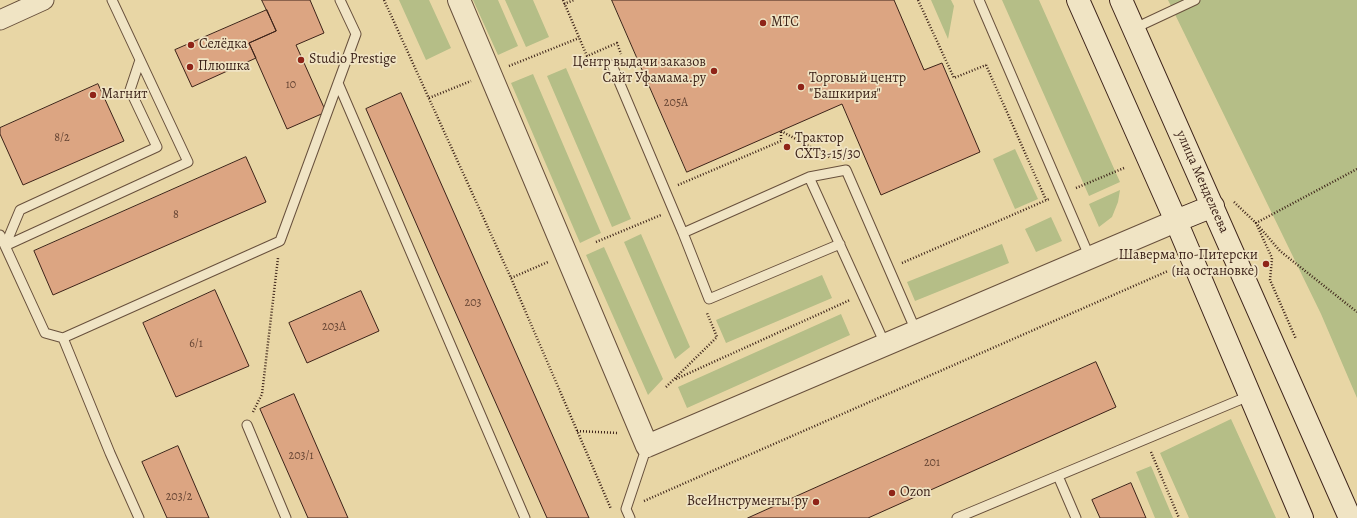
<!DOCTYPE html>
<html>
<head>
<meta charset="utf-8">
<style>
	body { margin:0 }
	canvas { display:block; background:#e8d6a5 }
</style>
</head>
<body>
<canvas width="1357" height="518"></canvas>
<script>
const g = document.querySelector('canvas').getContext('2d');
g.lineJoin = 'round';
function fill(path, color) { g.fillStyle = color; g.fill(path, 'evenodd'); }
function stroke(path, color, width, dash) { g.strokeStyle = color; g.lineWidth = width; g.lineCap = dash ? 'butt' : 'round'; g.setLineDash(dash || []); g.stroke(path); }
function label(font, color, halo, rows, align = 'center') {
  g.font = font + ' Alegreya,serif'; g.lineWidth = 3.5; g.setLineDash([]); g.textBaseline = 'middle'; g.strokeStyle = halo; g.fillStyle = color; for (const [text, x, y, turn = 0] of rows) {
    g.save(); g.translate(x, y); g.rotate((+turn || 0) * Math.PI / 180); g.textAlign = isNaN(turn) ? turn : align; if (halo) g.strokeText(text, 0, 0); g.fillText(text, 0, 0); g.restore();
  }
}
const green = new Path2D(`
	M399,0H429L451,48L426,60Z
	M473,0H498L518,46L498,55Z
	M505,0H533L549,37L526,47Z
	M931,0H951L954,6L948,39Z
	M1002,0H1039L1120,182L1089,196Z
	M1168,0H1357V398L1321,314Z
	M566,68L631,219L612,227L547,76Z
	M533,74L601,233L580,243L511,83Z
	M1015,149L1038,199L1015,209L993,159Z
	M1120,190L1118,202L1112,217L1099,227L1089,204Z
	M1051,217L1062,241L1036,252L1025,229Z
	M641,234L690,347L675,359L624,242Z
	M1002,244L1009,263L915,301L907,282Z
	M604,247L663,379L648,395L586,255Z
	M822,275L832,298L726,343L716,320Z
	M841,314L850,335L687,408L678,387Z
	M1231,419L1276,518H1189L1160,453Z
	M1151,466L1173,518H1155L1136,472Z`);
const building = new Path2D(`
	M262,0H310L324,33L296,45L326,112L287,129L249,43L276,31Z
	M612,0H894L924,70L942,63L980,152L881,195L842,104L687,172Z
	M267,10L276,31L249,43L256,58L192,87L175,50Z
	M98,84L124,141L23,185L0,134V128Z
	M401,93L589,518H547L437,271L366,109Z
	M246,157L266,202L53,295L34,251Z
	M215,290L249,366L176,397L143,323Z
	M361,291L379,331L307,363L289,323Z
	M1096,362L1116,407L868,518H748Z
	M294,394L348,518H308L260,409Z
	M178,446L209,518H167L142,462Z
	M1131,483L1146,518H1100L1092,500Z`);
const path = new Path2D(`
	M384,0L511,278L611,509
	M563,0L587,56L617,43L621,54
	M918,0L954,78L986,65
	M564,4L574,0
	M986,65L1046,200
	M509,66L579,38
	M429,98L471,81
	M781,131L831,158
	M1357,169L1256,223L1280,251L1357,312
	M678,185L781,141V131
	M1076,188L1124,168
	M1234,202L1256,223L1272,258L1270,280L1296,339
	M596,242L661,215
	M902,263L1049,199
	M511,278L548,262
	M676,379L850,300
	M666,387L717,337L707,313
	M253,412L262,394L278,258
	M577,431L618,433
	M1151,452L1179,518
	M644,501L1168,271`);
const service = new Path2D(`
	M979,0L1090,258
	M1133,29L1195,0
	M612,65L683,233L809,177L846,170L916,331
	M338,83L525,518
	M809,177L885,344
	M683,233L709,299L840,244
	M0,235L45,333L63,338L110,453L139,518
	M5,246L188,162L112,0
	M5,246L20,210L157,147L130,90L140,60
	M63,338L280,241L356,34L340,0
	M247,425L286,518
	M1058,476L1076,518
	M630,518L626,509L647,446
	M957,518L1249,396`);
const minor = new Path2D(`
	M0,20L44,0`);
const tertiary = new Path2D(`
	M459,0L647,446L1176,221`);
const secondary = new Path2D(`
	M1078,0L1176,221L1302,518
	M1121,0L1350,518
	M1176,221L1213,206`);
const markers = [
	[763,23,4,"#8f2418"],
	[191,45,4,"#8f2418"],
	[301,60,4,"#8f2418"],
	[190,67,4,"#8f2418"],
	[714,71,4,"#8f2418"],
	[801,87,4,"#8f2418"],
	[93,95,4,"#8f2418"],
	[787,147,4,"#8f2418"],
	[1266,264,4,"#8f2418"],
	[892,493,4,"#8f2418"],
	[816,502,4,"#8f2418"]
];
const numberNames = [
	["10",291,85],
	["205А",676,103],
	["8/2",62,138],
	["8",176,215],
	["203",473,303],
	["203А",334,327],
	["6/1",196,344],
	["203/1",301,456],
	["201",932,463],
	["203/2",179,497]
];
const poiNames = [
	["МТС",771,23],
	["Селёдка",199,45],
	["Studio Prestige",309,60],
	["Центр выдачи заказов",706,63,"right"],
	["Сайт Уфамама.ру",706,79,"right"],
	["Плюшка",198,67],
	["Торговый центр",809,79],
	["\"Башкирия\"",809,95],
	["Магнит",101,95],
	["Трактор",795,139],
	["СХТ3-15/30",795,155],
	["Шаверма по-Питерски",1258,256,"right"],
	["(на остановке)",1258,272,"right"],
	["Ozon",900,493],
	["ВсеИнструменты.ру",808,502,"right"]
];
const streetNames = [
	["улица Менделеева",1202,182,66]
];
fill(green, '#b5be87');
fill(building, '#dca582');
stroke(building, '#3d2319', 1);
stroke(service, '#68503c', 11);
stroke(minor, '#68503c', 21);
stroke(tertiary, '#68503c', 24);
stroke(secondary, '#3d2319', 24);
stroke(path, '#3d2319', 2.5, [1, 2]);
stroke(service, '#f0e4c4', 9);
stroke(minor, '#f0e4c4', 19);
stroke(tertiary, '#f0e4c4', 22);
stroke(secondary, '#f0e4c4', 22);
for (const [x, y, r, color] of markers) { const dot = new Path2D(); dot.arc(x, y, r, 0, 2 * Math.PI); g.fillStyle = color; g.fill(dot); stroke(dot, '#f0e4c4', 1.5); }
label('12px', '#654433', null, numberNames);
label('14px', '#3d2319', '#f0e4c4', poiNames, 'left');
label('14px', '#3d2319', '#f0e4c4', streetNames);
</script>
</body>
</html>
